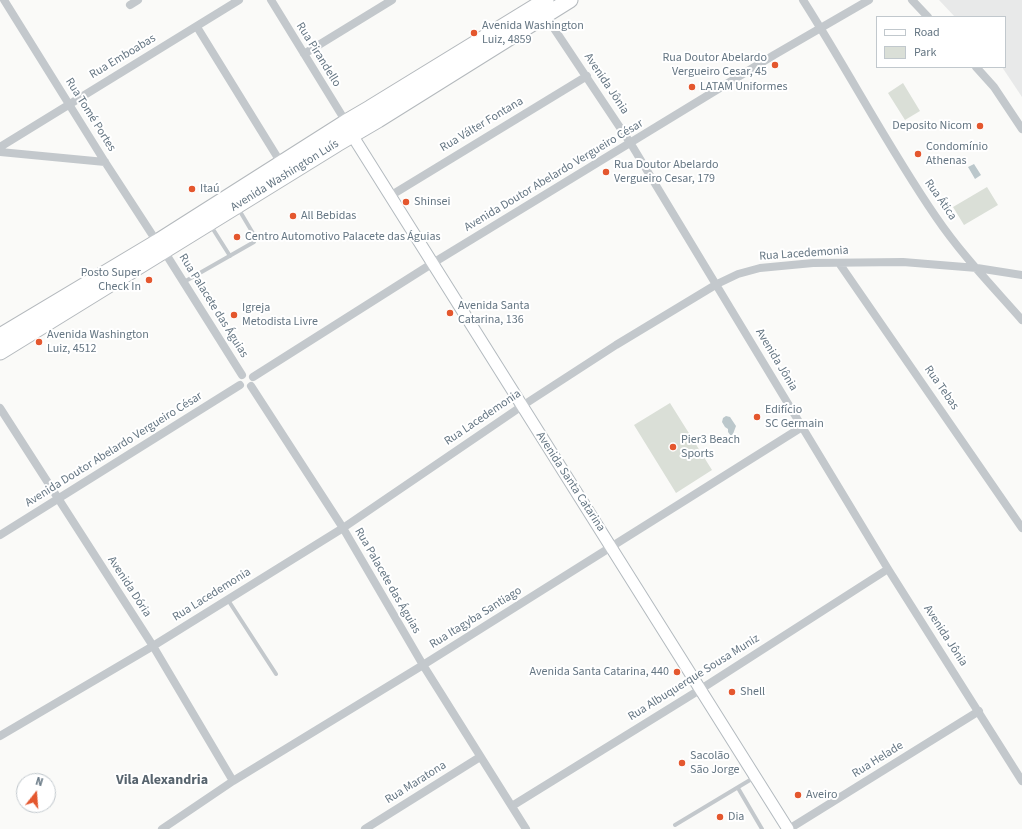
<!DOCTYPE html>
<html>
<head>
<meta charset="utf-8">
<style>
	body { margin:0 }
	#map { position:relative; width:1022px; height:829px; overflow:hidden; background:#fafaf8; font-family:"Source Sans 3",sans-serif }
	canvas { display:block }
	.legend { position:absolute; left:876px; top:16px; width:130px; height:52px; box-sizing:border-box; background:#fff; border:1px solid #c1c8cd; margin:0; padding:5px 7px; list-style:none; font-size:12px; color:#657683 }
	.legend li { display:flex; align-items:center; gap:8px; height:20px }
	.legend b { width:20px; border:1px solid #c1c8cd }
	.north { position:absolute; left:16px; top:773px; width:40px; height:40px; box-sizing:border-box; background:#fff; border:1px solid #c1c8cd; border-radius:50%; rotate:17deg; font-size:11px; font-weight:700; line-height:16px; text-align:center; color:#657683 }
	.north::after { content:''; display:block; margin:auto; width:14px; height:18px; background:#e4572e; clip-path:polygon(50% 0,100% 100%,50% 72%,0 100%) }
</style>
</head>
<body>
<div id="map">
<canvas width="1022" height="829"></canvas>
<ul class="legend">
<li><b style="height:5px;background:#fff"></b>Road</li>
<li><b style="height:11px;background:#dadfd7"></b>Park</li>
</ul>
<div class="north">N</div>
</div>
<script>
const g = document.querySelector('canvas').getContext('2d');
g.lineJoin = 'round';
function fill(path, color) { g.fillStyle = color; g.fill(path, 'evenodd'); }
function stroke(path, color, width, dash) { g.strokeStyle = color; g.lineWidth = width; g.lineCap = dash ? 'butt' : 'round'; g.setLineDash(dash || []); g.stroke(path); }
function label(font, color, halo, rows, align = 'center') {
  g.font = font + ' "Source Sans 3",sans-serif'; g.lineWidth = 4; g.setLineDash([]); g.textBaseline = 'middle'; g.strokeStyle = halo; g.fillStyle = color; for (const [text, x, y, turn = 0] of rows) {
    g.save(); g.translate(x, y); g.rotate((+turn || 0) * Math.PI / 180); g.textAlign = isNaN(turn) ? turn : align; if (halo) g.strokeText(text, 0, 0); g.fillText(text, 0, 0); g.restore();
  }
}
const built = new Path2D(`
	M939,0H1022V97L1002,67H1005V17H955Z`);
const green = new Path2D(`
	M903,83L920,111L905,120L888,93Z
	M987,187L998,205L964,225L953,207Z
	M670,403L712,470L676,493L634,425Z`);
const water = new Path2D(`
	M974,164L981,175L975,179L968,167Z
	M726,416L730,417L736,426L733,434L731,436L728,432V429L725,427L722,422L723,418Z`);
const lane = new Path2D(`
	M211,226L230,256
	M184,282L254,242V235L238,208
	M228,600L276,674
	M738,788L762,829
	M675,825L755,777`);
const street = new Path2D(`
	M4,0L105,162L157,242
	M271,0L346,122
	M803,0C849,72 888,147 936,217C961,254 993,287 1022,320
	M912,0L928,17
	M130,5L138,0
	M545,15L631,144L888,569L1022,781
	M197,27L281,163
	M304,54L392,0
	M976,67L994,87L1022,129
	M0,147L239,0
	M0,152L105,162
	M390,196L587,76
	M164,251L242,375
	M839,263L1022,528
	M253,377L433,263L774,55L869,0
	M251,386L343,528L423,665L526,829
	M0,408L153,646L233,781
	M0,535L240,385
	M0,736L153,646L343,528L522,406L616,345L717,284L738,274L760,268L813,263L903,262L977,268L1022,275
	M512,806L701,689L888,569
	M162,829L233,781L423,665L802,427
	M365,829L480,757
	M789,829L979,711`);
const secondary = new Path2D(`
	M352,135L788,829`);
const highway = new Path2D(`
	M0,336L157,242L346,122L370,108L546,0
	M0,352L337,144L378,120L570,0`);
const markers = [
	[474,33,4,"#e4572e"],
	[775,65,4,"#e4572e"],
	[692,87,4,"#e4572e"],
	[980,126,4,"#e4572e"],
	[918,154,4,"#e4572e"],
	[606,172,4,"#e4572e"],
	[192,189,4,"#e4572e"],
	[406,202,4,"#e4572e"],
	[293,216,4,"#e4572e"],
	[237,237,4,"#e4572e"],
	[149,280,4,"#e4572e"],
	[450,313,4,"#e4572e"],
	[234,315,4,"#e4572e"],
	[39,342,4,"#e4572e"],
	[757,417,4,"#e4572e"],
	[673,447,4,"#e4572e"],
	[677,672,4,"#e4572e"],
	[732,692,4,"#e4572e"],
	[682,763,4,"#e4572e"],
	[798,795,4,"#e4572e"],
	[720,817,4,"#e4572e"]
];
const poiNames = [
	["Avenida Washington",482,26],
	["Luiz, 4859",482,40],
	["Rua Doutor Abelardo",767,58,"right"],
	["Vergueiro Cesar, 45",767,72,"right"],
	["LATAM Uniformes",700,87],
	["Deposito Nicom",972,126,"right"],
	["Condomínio",926,147],
	["Athenas",926,161],
	["Rua Doutor Abelardo",614,165],
	["Vergueiro Cesar, 179",614,179],
	["Itaú",200,189],
	["Shinsei",414,202],
	["All Bebidas",301,216],
	["Centro Automotivo Palacete das Águias",245,237],
	["Posto Super",141,273,"right"],
	["Check In",141,287,"right"],
	["Avenida Santa",458,306],
	["Catarina, 136",458,320],
	["Igreja",242,308],
	["Metodista Livre",242,322],
	["Avenida Washington",47,335],
	["Luiz, 4512",47,349],
	["Edifício",765,410],
	["SC Germain",765,424],
	["Pier3 Beach",681,440],
	["Sports",681,454],
	["Avenida Santa Catarina, 440",669,672,"right"],
	["Shell",740,692],
	["Sacolão",690,756],
	["São Jorge",690,770],
	["Aveiro",806,795],
	["Dia",728,817]
];
const streetNames = [
	["Rua Pirandello",318,55,58],
	["Rua Emboabas",123,57,-31],
	["Avenida Jônia",606,84,56],
	["Rua Tomé Portes",90,115,58],
	["Rua Válter Fontana",482,125,-31],
	["Avenida Washington Luís",285,176,-32],
	["Avenida Doutor Abelardo Vergueiro César",554,176,-31],
	["Rua Ática",940,200,55],
	["Rua Lacedemonia",804,254,-4],
	["Rua Palacete das Águias",213,306,58],
	["Avenida Jônia",776,360,59],
	["Rua Tebas",941,388,55],
	["Rua Lacedemonia",483,418,-34],
	["Avenida Doutor Abelardo Vergueiro César",114,450,-32],
	["Avenida Santa Catarina",570,482,57],
	["Rua Palacete das Águias",387,581,60],
	["Avenida Dória",129,587,57],
	["Rua Lacedemonia",212,595,-32],
	["Rua Itagyba Santiago",476,618,-32],
	["Avenida Jônia",945,636,57],
	["Rua Albuquerque Sousa Muniz",694,678,-32],
	["Rua Helade",878,760,-32],
	["Rua Maratona",416,783,-32]
];
const quarterNames = [
	["Vila Alexandria",162,781]
];
fill(built, '#e8e9e9');
fill(green, '#dadfd7');
fill(water, '#bbc7cb');
stroke(secondary, '#b3babf', 13);
stroke(highway, '#b4b9bd', 17);
stroke(lane, '#c3c8cc', 4);
stroke(street, '#c3c8cc', 8);
stroke(secondary, '#fff', 11);
stroke(highway, '#fff', 15);
for (const [x, y, r, color] of markers) { const dot = new Path2D(); dot.arc(x, y, r, 0, 2 * Math.PI); g.fillStyle = color; g.fill(dot); stroke(dot, '#fff', 1.5); }
label('12px', '#657683', '#fff', poiNames, 'left');
label('12px', '#657683', '#fff', streetNames);
label('bold 14px', '#57646e', '#fff', quarterNames);
</script>
</body>
</html>
